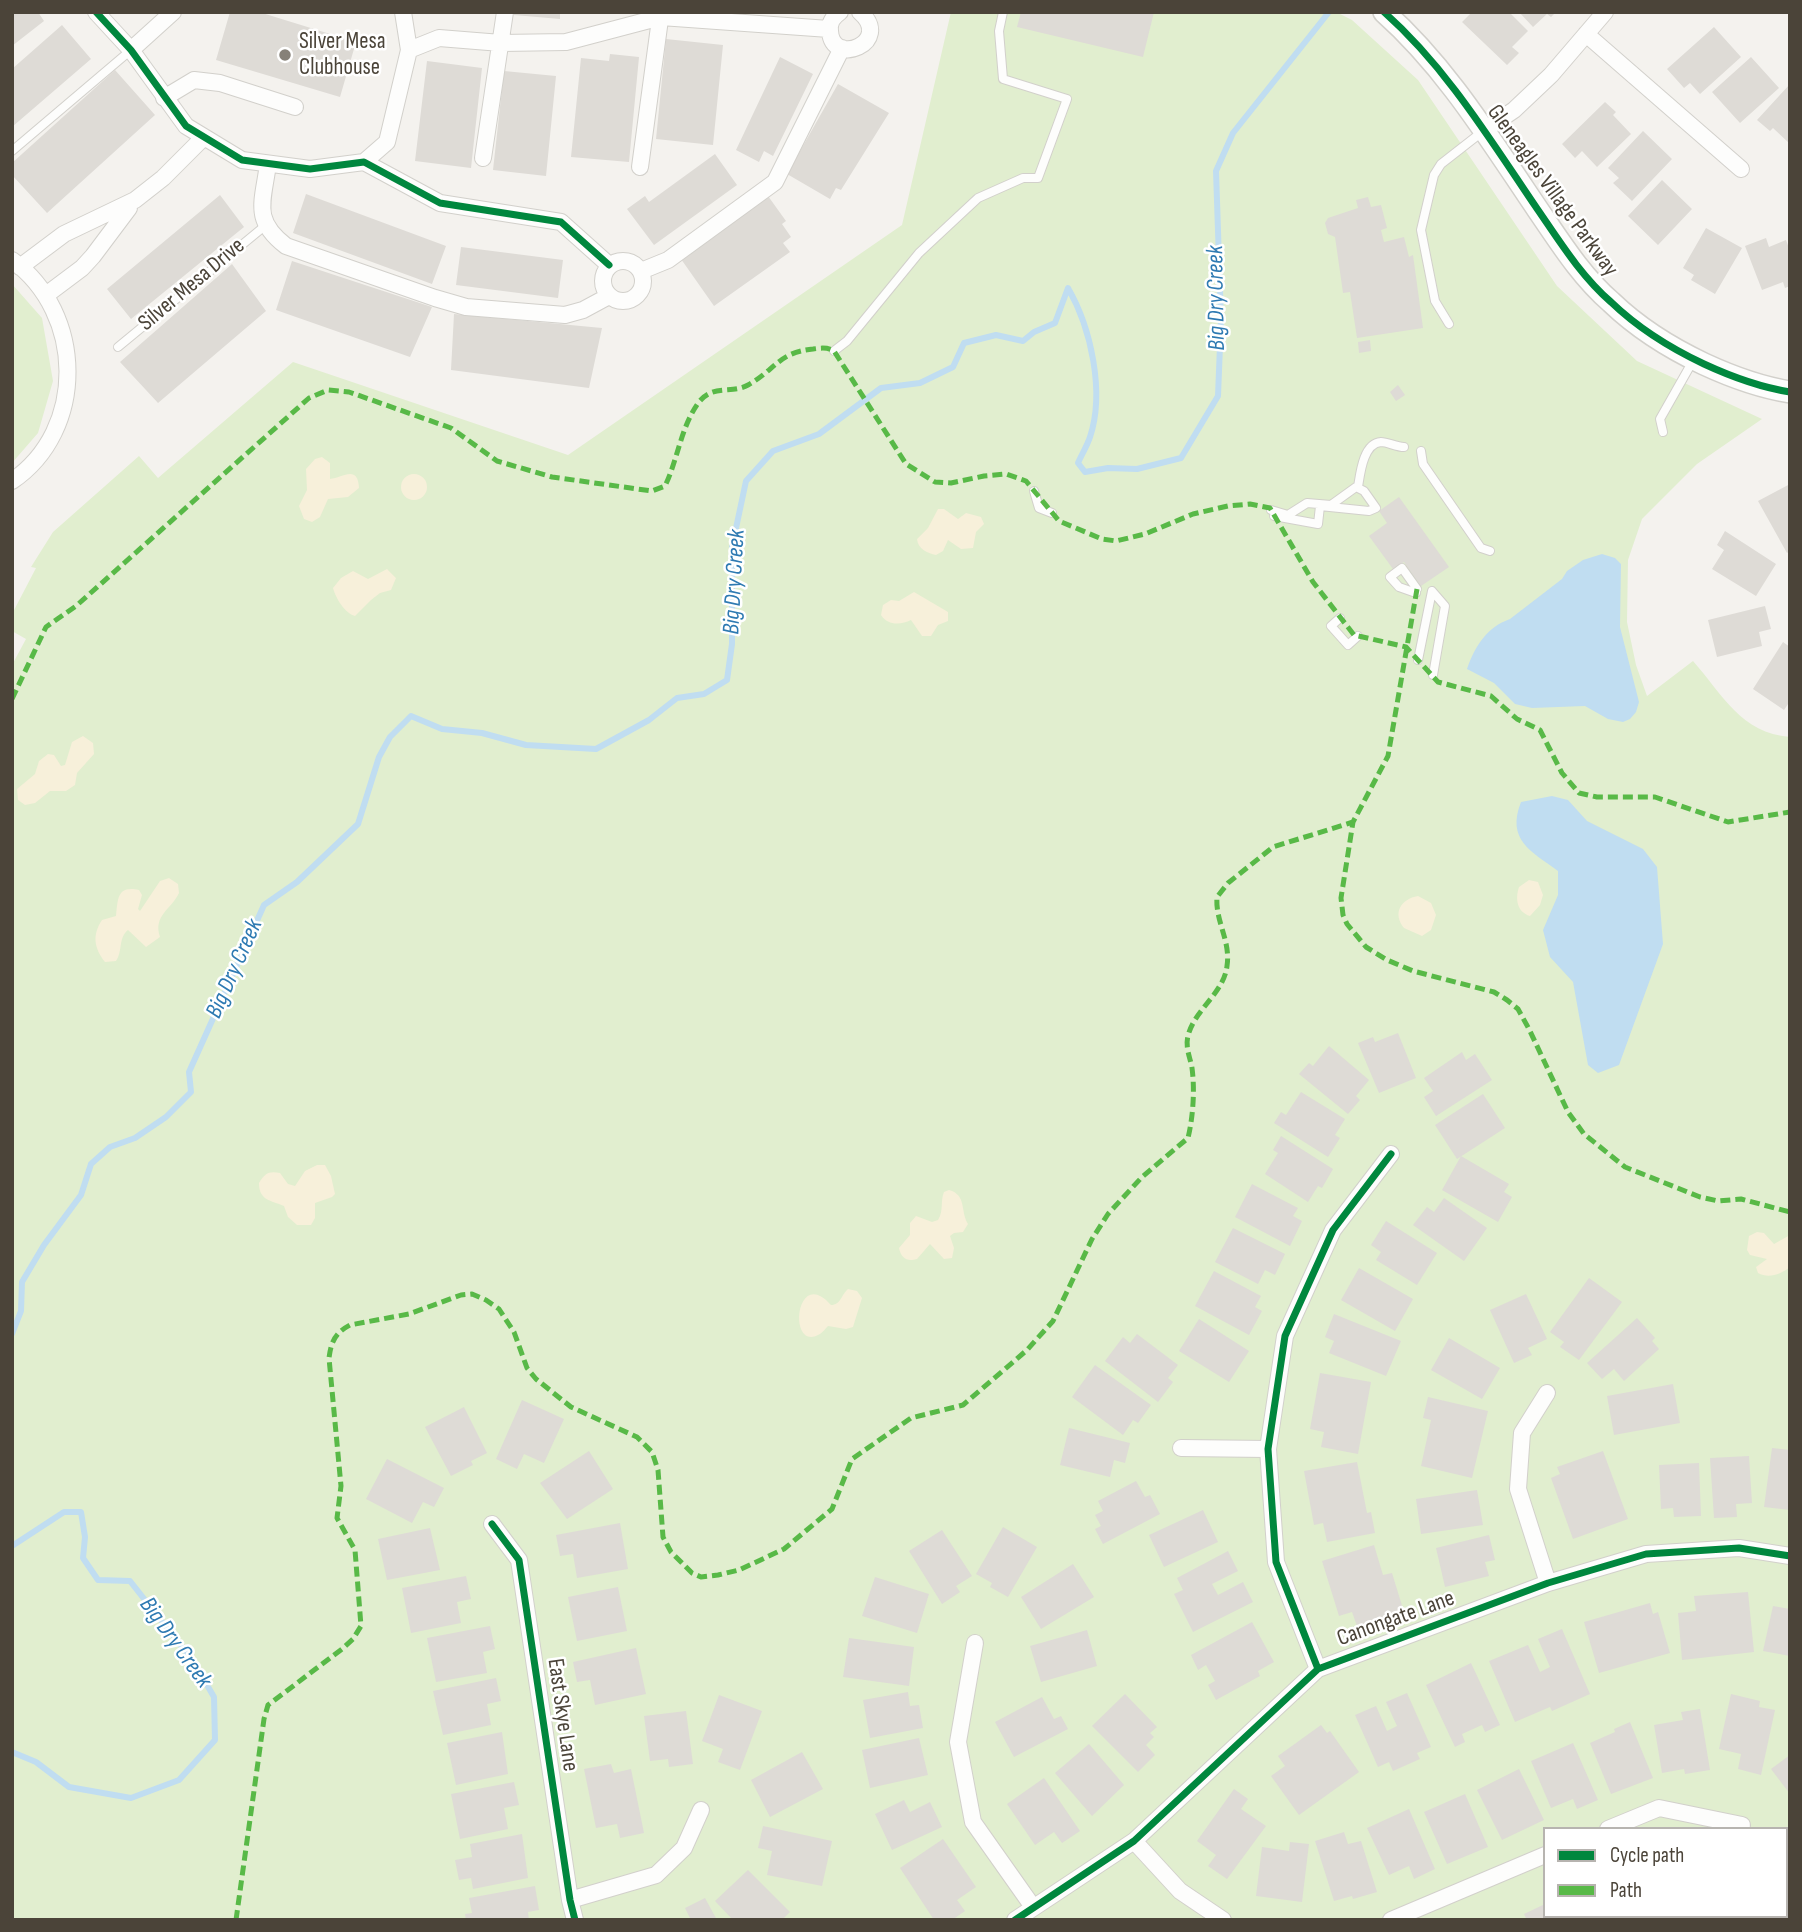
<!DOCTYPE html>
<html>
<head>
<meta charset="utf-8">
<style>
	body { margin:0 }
	#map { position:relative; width:1802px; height:1932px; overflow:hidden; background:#f4f2ee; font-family:"Sofia Sans Condensed",sans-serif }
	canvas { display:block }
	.frame { position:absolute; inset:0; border:14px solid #4b4439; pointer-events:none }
	.legend { position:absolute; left:1543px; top:1827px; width:245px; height:91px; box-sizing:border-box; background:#fff; border:2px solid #b7b4b0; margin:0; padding:9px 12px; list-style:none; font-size:21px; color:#4b4439 }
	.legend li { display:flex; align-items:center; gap:14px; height:35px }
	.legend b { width:35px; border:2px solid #b7b4b0 }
</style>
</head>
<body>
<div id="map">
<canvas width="1802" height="1932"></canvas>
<div class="frame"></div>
<ul class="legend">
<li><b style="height:9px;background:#00873e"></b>Cycle path</li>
<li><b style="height:9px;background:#58b947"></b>Path</li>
</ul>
</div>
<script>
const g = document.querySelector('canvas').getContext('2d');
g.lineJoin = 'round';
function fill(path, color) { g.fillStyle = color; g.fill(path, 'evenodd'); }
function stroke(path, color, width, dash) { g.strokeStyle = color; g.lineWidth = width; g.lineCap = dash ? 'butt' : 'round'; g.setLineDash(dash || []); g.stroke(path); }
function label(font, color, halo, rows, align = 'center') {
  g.font = font + ' "Sofia Sans Condensed",sans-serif'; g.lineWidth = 5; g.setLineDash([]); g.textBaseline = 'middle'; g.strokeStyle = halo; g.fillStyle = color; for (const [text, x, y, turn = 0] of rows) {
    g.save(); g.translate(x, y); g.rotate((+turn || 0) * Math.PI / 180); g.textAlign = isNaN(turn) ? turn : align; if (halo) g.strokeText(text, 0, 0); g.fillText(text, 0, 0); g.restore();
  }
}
const green = new Path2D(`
	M951,12H1336L1352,20L1418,80L1557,286L1637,361L1762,419L1697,464L1642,519L1628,560L1627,622L1636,665L1647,696L1693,661C1723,695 1741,733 1790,737V1920H12V665L26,639L12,631V614L36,568L31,567L53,532L139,456L158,478L293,362L568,455L902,225ZM1545,1829H1786V1916H1545Z
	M12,284L42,318L53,381L38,433L12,463Z`);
const sand = new Path2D(`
	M322,457L330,463V479C342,478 358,464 359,488L348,497L328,499L320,517L312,522L304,519L299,506L307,490L306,469L315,459Z
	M401 487a13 13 0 1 1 26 0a13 13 0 1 1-26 0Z
	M938,509H944L958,519L966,513L981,517L984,524L976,532L973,548L961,549L948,540L943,551L936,555C927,553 918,549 917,539L928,528Z
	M387,569L396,578L391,590L380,593L371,600L355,616C345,613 336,599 333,588L341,578L353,571L368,579Z
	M914,592L948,612V621L938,625L931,636H922L911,620C901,625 888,626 881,615L883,605L891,600L899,601Z
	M83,736L93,743L94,754L77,773L75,785L66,791H50L35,803L25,805L18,800L17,789L35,774L39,761L48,754L54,755L61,766L65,765L72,742Z
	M169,878L178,884L179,893C171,910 153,915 160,937L146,947L128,930C118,938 123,951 116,961L105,962C94,948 92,935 102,920L116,916C118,901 116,885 139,890L142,895L138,909L140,911L160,881Z
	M1529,880L1538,882L1543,895L1540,905L1530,916C1517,912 1515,899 1519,887Z
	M1418,896L1431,903L1436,915L1431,930L1422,936L1404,928C1392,913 1401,899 1418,896Z
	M317,1165H325L331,1176L335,1194L332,1197L315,1203V1218L311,1225H297L288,1217L284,1206C271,1200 259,1201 259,1183C265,1173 269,1171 280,1173L288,1184L295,1186L305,1171Z
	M949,1190C967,1195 960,1211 968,1224L963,1232L954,1233L950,1236L954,1248L952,1258L944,1259L930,1244L917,1259C907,1262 901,1258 899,1248L910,1235V1223L916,1216L932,1222L938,1220C944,1211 940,1201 944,1192Z
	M1757,1232L1764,1233L1774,1244L1790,1235V1267C1781,1274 1769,1279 1758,1273L1756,1267L1767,1259L1750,1255L1747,1250L1749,1236Z
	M848,1289L857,1291L862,1298L853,1327L846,1329L828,1326C825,1329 823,1332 820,1334C787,1354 795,1264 831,1305C841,1305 841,1295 848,1289Z`);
const water = new Path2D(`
	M1602,554L1615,558L1621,564L1620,627L1639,702L1636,712L1630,719L1623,722L1608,719L1585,706L1532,708L1515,704L1494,683L1467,669C1475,646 1487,627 1510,619L1562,579L1567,571L1583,560Z
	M1552,796L1568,800L1587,821L1643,849L1657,867L1663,944L1619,1065L1598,1073L1588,1065L1573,982L1550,957L1543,930L1558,895V871C1531,851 1506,840 1521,802Z`);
const stream = new Path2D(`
	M12,1334L21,1311L22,1282L44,1245L81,1195L91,1164L110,1147L135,1138L166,1117L191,1092L189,1072L264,905L297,882L358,824L379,757L390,737L411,716L442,729L482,733L526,745L596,749L649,720L677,698L704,694L727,680L732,644V547L746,481L773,451L819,434L881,388L920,383L953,367L964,343L996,335L1023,341L1034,332L1055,323L1068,288C1091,328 1105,392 1090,437C1087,446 1082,454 1078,463L1085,472L1108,468L1137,469L1181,458L1218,396L1221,320L1216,171L1233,133L1329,12
	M12,1546L64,1512H81L85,1537L83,1558L98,1580L130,1581L193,1661L214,1697L215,1740L179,1780L131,1798L69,1787L36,1762L12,1752`);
const building = new Path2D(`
	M12,12H38L44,21L12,46Z
	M230,12H259L356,42L340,97L216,60Z
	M514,12H560V19L514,15Z
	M1021,12H1154L1143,57L1017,27Z
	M1472,12H1509L1528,31L1512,47L1519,53L1507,65L1462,22Z
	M1519,12H1556L1551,17L1547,14L1533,27Z
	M62,25L91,59L12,127V69Z
	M1714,27L1741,57L1700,94L1690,83L1684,88L1667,69Z
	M666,39L723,45L713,145L656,139Z
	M610,54L639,57L629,162L571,157L581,58L609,61Z
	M780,57L813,74L773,156L764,151L759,162L736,150Z
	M1751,57L1779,88L1740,123L1712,92Z
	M427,61L482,68L471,168L415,161Z
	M115,70L155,115L47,213L12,175V163Z
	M504,71L556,76L546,176L493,170Z
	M838,84L889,113L841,190L836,188L830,199L787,174Z
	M1790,84V144L1773,128L1770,131L1757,120Z
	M1605,102L1616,112L1613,115L1631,134L1597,167L1582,151L1575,158L1562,144Z
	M1643,131L1672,159L1632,201L1613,183L1619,178L1608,168Z
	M715,154L737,185L654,245L627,209L645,196L649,202Z
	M1662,180L1692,209L1658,245L1628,216Z
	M306,194L446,246L432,284L293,233Z
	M220,195L244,227L131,319L107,289Z
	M768,196L786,221L782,224L791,237L783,243L790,252L714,306L681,259Z
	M1368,197L1371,207L1381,205L1387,228L1381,230L1384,242L1404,237L1409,257L1413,255L1423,328L1357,338L1350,292L1343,293L1335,237L1328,234L1325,223L1328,218L1358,208L1356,200Z
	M1706,228L1742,248L1715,294L1691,280L1694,275L1683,268Z
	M1766,238L1769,247L1786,240L1790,251V286L1785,288L1783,282L1762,290L1745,246Z
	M461,247L563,260L558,298L456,285Z
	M292,261L432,307L410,357L276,310Z
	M232,264L266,311L158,403L120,362Z
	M454,314L602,328L589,388L451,370Z
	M1370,340L1371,351L1359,353L1358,342Z
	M1398,385L1405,395L1396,401L1390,392Z
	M1790,484V551L1787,553L1758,501Z
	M1399,497L1449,567L1421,586L1404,562L1393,569L1369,536L1387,523L1379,511Z
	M1725,531L1776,564L1756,596L1712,569L1724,550L1717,545Z
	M1765,606L1771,629L1759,632L1762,646L1717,657L1708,620Z
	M1783,642L1790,647V701L1784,710L1753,689Z
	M1398,1033L1416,1078L1379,1093L1358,1043L1373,1037L1375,1042Z
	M1329,1046L1369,1080L1356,1096L1360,1100L1348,1114L1299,1074L1309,1063L1313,1066Z
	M1462,1052L1466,1060L1475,1054L1492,1080L1436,1116L1424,1097L1433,1091L1424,1078Z
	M1301,1092L1345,1119L1335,1135L1340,1138L1328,1157L1274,1123L1281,1112L1286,1115Z
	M1483,1094L1505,1128L1457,1159L1435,1125Z
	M1281,1136L1333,1169L1322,1188L1318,1186L1308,1202L1265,1174L1278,1153L1273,1150Z
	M1461,1156L1509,1184L1504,1192L1512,1197L1498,1222L1442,1190Z
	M1252,1184L1298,1208L1293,1216L1302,1221L1290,1246L1235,1217Z
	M1444,1198L1487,1228L1464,1261L1413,1225L1427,1207L1434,1212Z
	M1386,1221L1437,1253L1417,1285L1376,1260L1381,1252L1371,1245Z
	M1233,1228L1285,1254L1275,1275L1265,1270L1258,1284L1215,1262Z
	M1359,1268L1413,1299L1395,1331L1341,1300Z
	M1214,1271L1261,1296L1255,1307L1262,1311L1249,1335L1195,1306Z
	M1589,1278L1622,1302L1579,1360L1560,1347L1564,1342L1550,1332Z
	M1526,1294L1547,1339L1528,1348L1532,1355L1514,1363L1490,1310Z
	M1334,1314L1401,1341L1386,1376L1329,1353L1334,1341L1325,1337Z
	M1637,1318L1655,1338L1652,1341L1659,1349L1624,1381L1614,1369L1602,1379L1587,1363Z
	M1199,1319L1249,1351L1229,1382L1179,1351Z
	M1137,1334L1178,1365L1168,1378L1173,1382L1158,1402L1105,1361L1123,1337L1130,1343Z
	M1449,1338L1500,1368L1482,1399L1431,1370Z
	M1095,1365L1151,1405L1138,1423L1133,1420L1123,1435L1072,1397Z
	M1320,1373L1371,1382L1358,1454L1321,1447L1324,1432L1310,1429Z
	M1673,1384L1680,1423L1614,1435L1607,1396Z
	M1428,1397L1488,1411L1472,1478L1421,1466L1431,1420L1423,1418Z
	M522,1400L564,1419L544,1463L524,1454L517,1469L496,1459Z
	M464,1407L487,1453L471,1461L473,1465L451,1476L425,1427Z
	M1069,1428L1130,1443L1125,1463L1114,1460L1110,1477L1060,1465Z
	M1772,1448L1790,1450V1510L1764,1507Z
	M589,1451L613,1489L567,1519L540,1483Z
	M1603,1451L1628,1519L1573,1539L1551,1478L1560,1474L1557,1467Z
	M1749,1456L1752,1503L1736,1504L1737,1517L1714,1518L1710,1458Z
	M387,1459L444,1488L434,1507L423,1502L412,1523L366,1499Z
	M1357,1462L1367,1513L1371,1512L1375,1533L1327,1542L1323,1523L1314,1525L1304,1471Z
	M1699,1463L1701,1516L1674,1517L1673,1508L1661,1509L1659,1465Z
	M1136,1481L1145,1497L1150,1495L1160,1514L1103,1544L1095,1529L1101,1526L1095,1515L1103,1511L1098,1501Z
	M1477,1490L1483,1525L1421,1534L1416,1499Z
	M1203,1510L1218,1542L1164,1567L1149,1535Z
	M620,1523L628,1569L577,1578L573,1554L560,1556L556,1535Z
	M1003,1527L1037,1547L1008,1597L990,1587L992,1583L976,1574Z
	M430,1528L440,1570L387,1580L378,1539Z
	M942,1530L972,1576L956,1586L960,1592L942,1604L909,1551Z
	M1489,1535L1495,1560L1485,1562L1489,1576L1445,1587L1436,1548Z
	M1374,1545L1383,1575L1392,1573L1404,1612L1357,1626L1352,1612L1339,1616L1322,1561Z
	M1228,1551L1238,1571L1212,1584L1218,1595L1243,1582L1253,1602L1193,1632L1174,1594L1183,1590L1177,1578Z
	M1073,1564L1094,1597L1041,1629L1021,1597Z
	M466,1576L471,1599L457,1602L461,1623L411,1633L402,1588Z
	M875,1577L929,1594L917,1633L862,1616Z
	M618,1587L627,1631L577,1641L568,1597Z
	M1748,1592L1754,1652L1682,1660L1678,1613L1696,1611L1694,1596Z
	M1650,1603L1653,1614L1658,1612L1670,1653L1599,1673L1584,1622Z
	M1773,1606L1790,1609V1656L1763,1651Z
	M1252,1622L1274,1662L1258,1671L1260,1676L1216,1700L1208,1685L1215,1681L1206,1665L1198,1670L1191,1655Z
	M490,1626L495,1649L483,1652L487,1673L436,1682L427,1638Z
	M1562,1629L1590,1694L1552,1711L1550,1707L1515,1722L1489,1661L1528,1645L1540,1672L1550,1667L1538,1639Z
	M1087,1630L1097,1666L1041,1682L1030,1646Z
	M849,1638L914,1647L909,1686L843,1677Z
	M636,1648L646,1694L595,1705L590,1680L577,1682L573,1662Z
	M1471,1663L1500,1725L1485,1732L1482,1725L1462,1734L1465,1742L1455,1747L1426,1685Z
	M496,1678L501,1701L487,1704L491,1725L443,1735L433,1691Z
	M908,1692L910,1706L919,1705L923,1728L870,1738L863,1700Z
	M1407,1693L1431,1747L1417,1753L1420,1759L1393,1771L1389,1762L1378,1767L1355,1715L1376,1706L1387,1731L1397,1726L1386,1702Z
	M1125,1694L1157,1727L1150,1733L1154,1737L1146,1745L1155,1755L1138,1772L1092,1726Z
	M1731,1694L1760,1701L1759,1707L1775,1710L1761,1775L1738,1769L1741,1754L1719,1749Z
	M719,1695L762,1711L740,1770L718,1762L723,1749L702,1741Z
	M1042,1697L1054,1719L1061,1716L1068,1729L1014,1757L995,1722Z
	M1700,1709L1710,1770L1685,1774L1684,1769L1662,1773L1654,1725L1683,1720L1681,1712Z
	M686,1711L693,1764L669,1767L668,1759L650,1761L644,1716Z
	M1630,1722L1653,1778L1611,1794L1590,1743L1615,1732L1614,1729Z
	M1321,1725L1327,1733L1330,1731L1359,1772L1299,1815L1271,1776L1285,1766L1278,1756Z
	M502,1732L508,1774L456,1785L447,1743Z
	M919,1738L928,1775L870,1788L862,1750Z
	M1573,1743L1598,1800L1577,1809L1573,1799L1551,1808L1531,1761Z
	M1089,1744L1124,1785L1092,1816L1055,1773Z
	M802,1752L823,1789L770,1817L751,1780Z
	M1790,1755V1794L1771,1769Z
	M611,1764L614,1773L631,1769L644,1833L620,1838L617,1824L596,1828L584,1769Z
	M1519,1769L1544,1820L1502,1840L1477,1790Z
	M1044,1778L1080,1831L1062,1843L1054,1832L1035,1845L1007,1804Z
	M514,1782L519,1805L504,1808L508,1829L460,1839L451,1794Z
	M1234,1789L1248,1799L1241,1809L1266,1826L1227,1879L1208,1866L1216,1855L1197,1841Z
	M1465,1794L1488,1847L1447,1864L1424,1812Z
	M904,1800L910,1812L930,1802L942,1827L892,1850L875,1814Z
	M1409,1809L1435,1869L1414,1879L1409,1866L1389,1875L1367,1828Z
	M763,1826L832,1841L822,1886L767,1875L772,1851L758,1848Z
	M1344,1832L1348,1844L1361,1841L1377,1892L1353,1899L1352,1896L1334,1901L1315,1841Z
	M522,1834L528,1878L473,1889L471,1878L459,1880L455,1860L472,1857L470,1844Z
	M943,1839L976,1887L957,1900L965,1911L952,1920H934L900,1868Z
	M1290,1842L1309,1844L1302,1902L1256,1896L1262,1847L1289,1851Z
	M1790,1866V1920H1783L1779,1916H1786V1870Z
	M748,1870L790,1912L782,1920H733L715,1901Z
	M535,1886L539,1910L528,1912L529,1920H466L465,1914L472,1913L469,1898Z
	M705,1898L717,1920H691L685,1908Z
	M1545,1904V1916H1575L1576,1920H1527L1524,1914Z
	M1583,1916H1633L1634,1920H1585Z
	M1645,1916H1694L1696,1920H1646Z
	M1707,1916H1756L1758,1920H1708Z`);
const service = new Path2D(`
	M12,151L131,50
	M1449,324L1435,301L1421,230L1434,175L1441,164L1482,132
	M118,347L266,225
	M834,351L847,341L919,253L978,198L1023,178H1038L1067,99L1003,79L999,31L1003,12
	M1663,432L1660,419L1694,359
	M1421,451L1423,464L1481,548L1490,551
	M1358,487C1360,475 1363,443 1381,442C1388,442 1396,447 1404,447
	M1034,491L1039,508L1052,513
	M1271,510L1288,515L1307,503L1331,505L1356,487L1364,491L1376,508L1369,511L1320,506L1318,524L1274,516
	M1416,593L1399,587L1390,577L1402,568L1417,589
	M1340,618L1331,626L1348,645L1358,636
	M1418,660L1432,591L1445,606L1433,675`);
const minor = new Path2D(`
	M96,12L131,50L186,126L242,160L310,169L364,162L440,203L561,222L609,265
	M840,12C833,17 829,22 830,31C832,68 894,42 860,12
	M1586,34L1741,169
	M131,50L173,12
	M409,50L439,38L501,43L566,42L661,17L829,29
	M164,98L194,80L220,83L295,107
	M1483,131L1514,110L1551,75L1605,12
	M483,158L505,12
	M364,162L387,142L409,50L403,12
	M268,164C263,202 252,220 286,246L435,298L466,307L565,315L583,310L609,296
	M640,167L661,12
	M12,260C85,313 87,430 12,481
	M603 281a20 20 0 1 1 40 0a20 20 0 1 1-40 0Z
	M20,267L64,234L135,200L163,178L203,138
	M641,271L668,260L775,182L842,48
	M46,295L82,268L93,256L129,208
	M1547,1393L1522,1433L1518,1489L1548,1583
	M1181,1448L1268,1449
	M492,1524L519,1560L570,1900L575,1920
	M975,1643L958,1742L973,1822L1033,1907
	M1318,1669L1276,1562L1268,1449L1285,1336L1333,1230L1391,1154
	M1608,1829L1659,1808L1742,1825
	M1134,1841L1180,1891L1223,1920
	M570,1900L656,1875L684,1848L701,1810
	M1015,1920L1134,1841L1318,1669L1548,1583L1646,1554L1739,1548L1790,1556
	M1391,1920L1545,1855`);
const tertiary = new Path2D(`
	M1384,12C1447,68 1491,141 1538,210C1560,242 1581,276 1611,302C1638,328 1670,348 1704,364C1732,377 1759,387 1790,392`);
const quiet = new Path2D(`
	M1417,589L1388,756L1353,822L1341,898L1343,915L1347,924L1366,947L1387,960L1413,971L1494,992L1507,1000L1518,1009L1529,1029L1568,1112L1584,1134L1625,1167L1700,1197L1718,1201L1741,1199L1790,1212
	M12,699L46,627L76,606L309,398L328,390L349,392L451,428L497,461L552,477L652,491L665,486C678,459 681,426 699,402C713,384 732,394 748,385C775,370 779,352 813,349C821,348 827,347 834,351L906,464L935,482L951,483L984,476L1006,474L1026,481L1059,521L1102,539L1116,541L1145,534L1193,514L1228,506L1250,504L1270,508L1313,582L1354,635L1406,647L1438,682L1491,696L1517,719L1540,730L1562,773L1579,793L1597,797H1655L1728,822L1790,812
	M236,1920L264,1719L268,1705L342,1649L353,1639L361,1626L355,1550L337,1518L341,1486L329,1358C331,1342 335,1333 350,1325L409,1314L461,1295L472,1294L486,1300L499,1309L514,1332L527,1368L536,1379L571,1407L637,1437L652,1452L658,1470L663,1537L671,1552L692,1573L701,1577L718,1575L739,1570L784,1549L832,1509L852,1459L911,1418L963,1405L1027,1350L1053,1321L1092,1239L1108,1214L1142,1177L1188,1138C1193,1117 1195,1090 1192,1068C1190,1057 1185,1047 1188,1036C1194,1010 1224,993 1227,966C1231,941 1215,921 1217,897L1228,883L1273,847L1353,822`);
const cycleway = new Path2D(`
	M96,12L131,50L186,126L242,160L310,169L364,162L440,203L561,222L609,265
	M1384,12C1447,68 1491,141 1538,210C1560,242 1581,276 1611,302C1638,328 1670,348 1704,364C1732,377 1759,387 1790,392
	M492,1524L519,1560L570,1900L575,1920
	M1318,1669L1276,1562L1268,1449L1285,1336L1333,1230L1391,1154
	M1015,1920L1134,1841L1318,1669L1548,1583L1646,1554L1739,1548L1790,1556`);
const markers = [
	[285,55,7,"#868178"]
];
const poiNames = [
	["Silver Mesa",299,42],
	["Clubhouse",299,68]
];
const streetNames = [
	["Gleneagles Village Parkway",1552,191,54],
	["Silver Mesa Drive",192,285,-40],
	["Canongate Lane",1396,1619,-20],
	["East Skye Lane",562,1715,82]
];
const waterNames = [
	["Big Dry Creek",1217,298,-91],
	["Big Dry Creek",735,582,-87],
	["Big Dry Creek",235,969,-66],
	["Big Dry Creek",175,1643,54]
];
fill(green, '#e1eecf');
fill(sand, '#f7f0da');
fill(water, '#c0ddf1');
stroke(stream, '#c0ddf1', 6);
fill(building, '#dedbd6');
stroke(service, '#d2d0cb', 10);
stroke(minor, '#d2d0cb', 18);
stroke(tertiary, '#d2d0cb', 24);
stroke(service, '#fdfdfc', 8);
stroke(minor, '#fdfdfc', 16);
stroke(tertiary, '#fdfdfc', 21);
stroke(quiet, '#58b947', 5, [10, 5]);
stroke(cycleway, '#00873e', 7);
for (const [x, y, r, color] of markers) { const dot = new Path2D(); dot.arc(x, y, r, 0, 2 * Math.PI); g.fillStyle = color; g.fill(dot); stroke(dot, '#fff', 2.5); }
label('23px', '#4b4439', '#fff', poiNames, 'left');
label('23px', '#4b4439', '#fff', streetNames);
label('italic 24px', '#2e7ab2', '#fff', waterNames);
</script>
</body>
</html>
